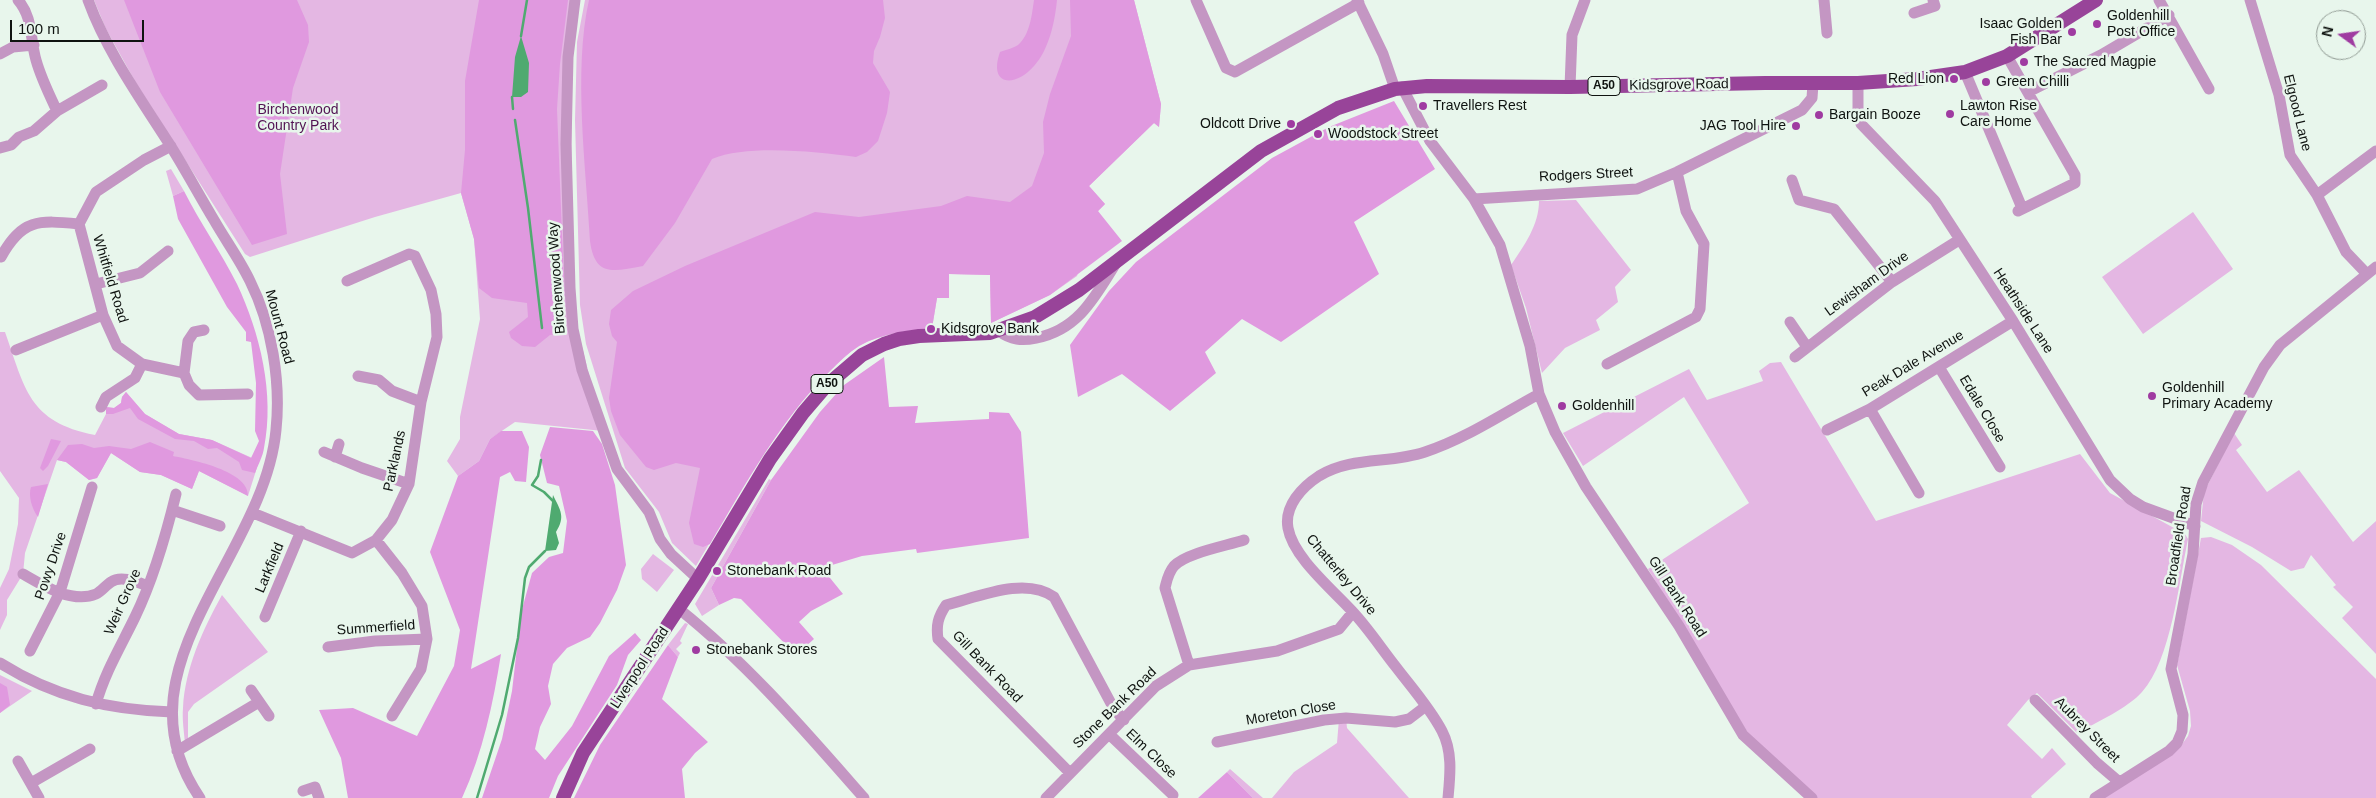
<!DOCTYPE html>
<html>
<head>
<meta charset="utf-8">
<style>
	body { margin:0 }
	#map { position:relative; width:2376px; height:798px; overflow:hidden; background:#e8f6ec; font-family:Arial,sans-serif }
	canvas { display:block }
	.north { position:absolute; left:2316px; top:10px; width:50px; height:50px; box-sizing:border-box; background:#e8f6ec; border:1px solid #919b94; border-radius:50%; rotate:284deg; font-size:14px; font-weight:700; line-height:20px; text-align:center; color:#0f1310 }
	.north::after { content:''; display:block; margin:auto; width:18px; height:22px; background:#9f3ba1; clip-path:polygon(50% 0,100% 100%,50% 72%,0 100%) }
	.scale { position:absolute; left:10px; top:20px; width:134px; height:22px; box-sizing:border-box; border:2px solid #0f1310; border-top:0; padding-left:6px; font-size:15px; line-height:18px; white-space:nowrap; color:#0f1310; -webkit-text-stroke:4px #e8f6ec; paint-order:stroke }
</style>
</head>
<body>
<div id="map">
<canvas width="2376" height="798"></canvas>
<div class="north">N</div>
<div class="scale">100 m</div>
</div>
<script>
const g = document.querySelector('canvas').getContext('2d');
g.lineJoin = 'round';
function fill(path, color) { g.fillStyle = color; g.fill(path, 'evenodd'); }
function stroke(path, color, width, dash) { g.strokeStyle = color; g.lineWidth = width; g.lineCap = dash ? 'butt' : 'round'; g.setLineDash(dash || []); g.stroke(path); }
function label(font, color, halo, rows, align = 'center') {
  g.font = font + ' Arial,sans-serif'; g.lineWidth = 5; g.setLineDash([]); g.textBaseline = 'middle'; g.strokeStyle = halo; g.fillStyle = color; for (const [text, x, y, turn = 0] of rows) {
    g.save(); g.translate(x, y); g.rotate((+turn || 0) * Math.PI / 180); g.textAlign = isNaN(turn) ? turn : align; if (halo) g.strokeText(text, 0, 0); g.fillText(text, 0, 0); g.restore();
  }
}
const green = new Path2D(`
	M94,0H575L572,16L571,302L603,431L515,422L490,439L479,461L458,476L447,461L460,439V417L480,319L474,239L461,193L375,217L250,257L245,254L136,83L106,29Z
	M585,0H1134L1161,104L1159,127L1154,123L1089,186L1105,204L1098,211L1077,276L1050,295L991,323L990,275L949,274V298H937L932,328C906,331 883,333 859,346C848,353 839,362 830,371C777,422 734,503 696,566L672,543L659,512L625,468L586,344L580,305L575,120L577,42Z
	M171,169L184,191L173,196L166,171Z
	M1576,200L1631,270L1615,287L1618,302L1596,320L1600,330L1565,348L1542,373L1526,308L1511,265C1524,246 1539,225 1539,201Z
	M2193,212L2233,269L2143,334L2102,277Z
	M0,332H5C25,388 28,422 95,435L106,414V407L114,408L121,403L122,397L126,392L145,414L179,434L212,440L259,461L248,496L199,471L192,489L161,475L140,472L111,453L97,478L89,480L66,462L57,460L25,553L23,574L7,600V615L0,630V588L9,569L18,524L19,498L0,471Z
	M1781,362L1876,521L2080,454L2110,493L2185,534L2188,539C2179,582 2171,660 2142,692C2129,707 2096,723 2077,733L2037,693L2028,700L2007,725L2042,759L2052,748L2066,764L2031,796L2032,798H1817L1749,735L1648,569L1749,503L1684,397L1583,466L1563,433L1689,369L1707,400L1763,381L1759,371L1770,363Z
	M2234,433L2242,445L2236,450L2267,492L2299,470L2353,542L2376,521V654L2342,618L2353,607L2333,587L2336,585L2311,555L2304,568L2291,571L2252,547L2201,521L2204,492Z
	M769,479L771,480L711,588L719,605L702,616L695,604Z
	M2211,537L2232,545L2261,565L2376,679V798H2102L2179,748L2188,736L2191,726L2190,711L2177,665L2201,538Z
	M653,554L674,570L657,592L642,579L641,569Z
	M222,595L268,652L194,704L188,712V739L185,743C184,732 182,719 183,708C185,668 203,629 222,595Z
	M685,623L688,624L680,641L682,643L676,649L680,653L678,657L668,645Z
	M0,675L32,691L0,713Z
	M1346,718L1347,728L1409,798H1272L1294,772L1337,743L1339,719Z
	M1230,769L1263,798H1253L1227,772Z`);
const forest = new Path2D(`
	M124,0H297L308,25L309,42L293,88L280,174L287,234L252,245L160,92Z
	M479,0H568L560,64L557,109L566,333L550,335L535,347L522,346L511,338L509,332L528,317L527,303L492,298L479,288L474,239L461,193L465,150V81Z
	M589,0H883L885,18L880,37L874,51L873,63L890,92L887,113L878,141L867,152L856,157C817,152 748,144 712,159L675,223L643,266C614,271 595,278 590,241C586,167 573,71 589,0Z
	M1034,0H1057C1055,21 1049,50 1034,66C1015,88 988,86 1000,52C1005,50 1014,48 1018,45C1030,35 1032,14 1034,0Z
	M1070,0H1134L1161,104L1159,127L1154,123L1089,186L1105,204L1098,211L1122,241L1050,295L991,323L990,275L949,274V298H937L932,328C905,331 882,333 859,346C848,353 839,362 830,371C780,420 745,485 710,544L703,547L694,544L689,523L700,468L676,463L654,470L646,467L620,435L611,411L609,398L617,342L612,336L609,324L611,310L633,291L685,266L815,212L859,217L941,206L967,196L1010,202L1032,186L1044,153L1043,122L1050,94L1071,36Z
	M1394,101L1435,169L1354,222L1379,274L1281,342L1242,319L1205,352L1216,373L1170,411L1122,374L1078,397L1070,345L1109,291L1136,262L1208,207L1272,158L1329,127Z
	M184,191C200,223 221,252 237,284C260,333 275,394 264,448C263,456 258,465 255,473L242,470L239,462L217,448L208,449L194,441L175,439L138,419L130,408L113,414H106V407L114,408L121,403L122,397L126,392L145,414L179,434L212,440L251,458L259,441L255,431L256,383L251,342L246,341V332L227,307L178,219L173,196Z
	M884,357L889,407L918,406L915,423L989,419V412L1009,413L1021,432L1029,538L917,553L916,549L862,556L822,568L843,594L811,611L799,622L814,639L796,655L741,599L734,598L719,605L711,588L771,480L820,412L844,385Z
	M550,427L593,431L602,444L615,485L626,565L617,590L600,623L590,637L567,648L553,664L548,686L551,704L540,727L535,749L545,760L572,726L609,656L635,633L641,640L628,655L617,685L558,776L549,798H482L502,739L512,691L521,613L532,573L549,557L563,553L567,521L559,486L547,483L540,455Z
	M501,431H522L529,447L526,482L515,481L510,472L500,477L471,669L501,654C493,704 483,752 462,798H348L341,758L319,710L353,708L417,736L454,666L460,630L430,552L458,476L479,461L490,439Z
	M51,439L61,441L48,466L43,471L40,468Z
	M150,442L174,452L173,456C193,460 249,471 248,496L199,471L192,489L161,475L140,472L111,453L97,478L89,480L66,462L57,460L68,445L82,444L94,448L109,446L131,449Z
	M48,484L38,517C32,509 28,496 31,487Z
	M668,645L678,657L662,699L708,742L695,753L682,769L685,798H574L600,745Z
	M0,683L7,687L10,705L0,713Z
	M1227,772L1253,798H1198Z`);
const water = new Path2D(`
	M521,36L529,63L528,92L521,97H512L515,57Z
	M553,495C560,510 566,516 556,532L559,543L556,550L545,551Z`);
const stream = new Path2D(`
	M521,36L527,0
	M512,97L513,109
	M515,120L528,208L542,328
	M541,460L538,476L532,485L544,492L553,501
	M477,798L502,715L518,638L525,578L529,567L545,551`);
const minor = new Path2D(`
	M18,0C33,17 30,39 36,60C41,78 49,94 57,111
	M88,0C107,52 140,98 170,145C185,169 199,195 214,220C226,241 240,260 250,281C272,325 281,382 276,430C264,558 111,669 200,798
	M575,0L568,57L566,144L570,288L573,329L582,370L617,469L649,512L660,539L671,554L698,579
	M1196,0L1226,68L1235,72L1359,3
	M1357,0L1383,54L1395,89
	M1824,0L1827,33
	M2159,0L2209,89
	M2250,0L2279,95L2290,155L2317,195L2346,252L2367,274
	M1914,13L1935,6L1933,0
	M0,54L13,47L34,45
	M2007,56L2075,175V183L2018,211
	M1965,72L2022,208
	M1858,83V114L1861,124L1935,201L2013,321L2110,480L2130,499L2143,507L2195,526
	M1402,87L1430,141L1474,199L1500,245L1530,346L1539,394L1555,432L1586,487L1679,626L1743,735L1812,798
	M1570,87L1572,35L1585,0
	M2028,92L2101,55L2169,15
	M171,146L144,160L96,192L79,224L103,315L117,346L142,364L184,373L189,385L199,395L248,394
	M0,148L11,145L19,137L34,131L57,111L102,85
	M1792,180L1799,200L1834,209L1892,282
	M2317,195L2376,151
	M1474,199L1637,189L1677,172L1802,110L1812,98L1813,84
	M1,257C22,219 38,220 79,224
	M96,284L140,273L168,251
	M1790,322L1807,347
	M999,331C1011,340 1022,341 1036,338C1078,330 1095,297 1116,263
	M16,350L103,315
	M1795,357L1892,282L1959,240
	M1607,364L1696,317L1700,309L1704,244L1686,211L1677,172
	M1939,367L2000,467
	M184,373L188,341L194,332L204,330
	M358,376L379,380L392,391L421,402
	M101,407L106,397L135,378L142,364
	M1870,409L1919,493
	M1827,430L1870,409L2013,321
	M324,452L362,468L409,484
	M335,457L339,444
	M172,510L220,526
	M253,513L352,553L376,540L392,520L409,484L421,402L437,337L436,314L431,290L415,256L409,254L347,281
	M376,540L402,573L422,606L427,639L421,669L392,716
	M23,574C42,585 72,604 96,594C101,592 106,585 111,582C121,575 137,582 148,586
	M679,609C748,664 806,732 864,798
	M265,617L301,531
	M328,647L375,641L427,639
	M30,651L60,592L92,487
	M0,663C54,697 109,710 172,712
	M1189,665L1165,588C1167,580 1168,573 1174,566C1186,553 1226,546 1244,540
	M251,690L269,716
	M2035,700L2097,763L2118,781
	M96,704C105,672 121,646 135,617C154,578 166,535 176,494
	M1109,734L1173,795
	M1217,742L1324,720L1346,718L1395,722L1409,719L1426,706
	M177,751L259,702
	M18,761L39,798
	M1070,773L938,639C936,625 938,617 946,605C978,597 1025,576 1054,597L1114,709L1124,720
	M31,783L90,749
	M303,791L315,787L319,798
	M1046,798L1156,686L1189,665L1277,651L1339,629L1353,612
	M1448,798C1450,776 1453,752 1442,731C1430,708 1412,688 1396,667C1381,648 1368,628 1352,611C1332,589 1293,557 1288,528C1284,506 1302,487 1319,476C1352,456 1390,464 1425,452C1465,439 1502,414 1539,394
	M2095,798L2169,751L2177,743L2182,731L2183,715L2171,669L2193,554L2196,504L2203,482L2264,367L2280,345L2376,267`);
const major = new Path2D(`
	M563,798L583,753L698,579L770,459L803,413L827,385L862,355L884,344L899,339L919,336L990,333L1035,317L1079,290L1261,151L1338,108L1395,89L1427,86L1570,87L1765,83H1858L1917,79L1965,72L2007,56L2096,0`);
const markers = [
	[2097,24,5,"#9f3ba1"],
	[2072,32,5,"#9f3ba1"],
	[2024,62,5,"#9f3ba1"],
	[1954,79,5,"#9f3ba1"],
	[1986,82,5,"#9f3ba1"],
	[1423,106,5,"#9f3ba1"],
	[1950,114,5,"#9f3ba1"],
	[1819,115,5,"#9f3ba1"],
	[1291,124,5,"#9f3ba1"],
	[1796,126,5,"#9f3ba1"],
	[1318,134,5,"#9f3ba1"],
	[931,329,5,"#9f3ba1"],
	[2152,396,5,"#9f3ba1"],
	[1562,406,5,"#9f3ba1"],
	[717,571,5,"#9f3ba1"],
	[696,650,5,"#9f3ba1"]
];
const shields = [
	[1604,86,32],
	[827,384,32]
];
const shieldNames = [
	["A50",1604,86],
	["A50",827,384]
];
const poiNames = [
	["Goldenhill",2107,16],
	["Post Office",2107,32],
	["Isaac Golden",2062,24,"right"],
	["Fish Bar",2062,40,"right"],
	["The Sacred Magpie",2034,62],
	["Red Lion",1944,79,"right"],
	["Green Chilli",1996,82],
	["Travellers Rest",1433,106],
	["Lawton Rise",1960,106],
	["Care Home",1960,122],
	["Bargain Booze",1829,115],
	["Oldcott Drive",1281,124,"right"],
	["JAG Tool Hire",1786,126,"right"],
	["Woodstock Street",1328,134],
	["Kidsgrove Bank",941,329],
	["Goldenhill",2162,388],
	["Primary Academy",2162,404],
	["Goldenhill",1572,406],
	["Stonebank Road",727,571],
	["Stonebank Stores",706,650]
];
const streetNames = [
	["Kidsgrove Road",1679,85,-1],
	["Elgood Lane",2297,113,76],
	["Rodgers Street",1586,175,-3],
	["Birchenwood Way",557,278,-94],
	["Whitfield Road",110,279,73],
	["Lewisham Drive",1867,284,-36],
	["Heathside Lane",2023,311,57],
	["Mount Road",279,327,75],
	["Peak Dale Avenue",1913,364,-31],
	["Edale Close",1982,409,59],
	["Parklands",395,461,-78],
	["Broadfield Road",2179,536,-81],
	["Powy Drive",51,566,-71],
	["Larkfield",270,568,-67],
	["Chatterley Drive",1341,575,50],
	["Gill Bank Road",1677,597,57],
	["Weir Grove",123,602,-66],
	["Summerfield",376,628,-4],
	["Gill Bank Road",987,667,46],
	["Liverpool Road",640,668,-57],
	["Stone Bank Road",1115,708,-44],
	["Moreton Close",1291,713,-10],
	["Aubrey Street",2087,730,45],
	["Elm Close",1151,754,44]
];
const parkNames = [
	["Birchenwood",298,110],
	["Country Park",298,126]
];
fill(green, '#e4b7e3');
fill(forest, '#e099df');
fill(water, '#4faa70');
stroke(stream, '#4faa70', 2.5);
stroke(minor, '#c496c3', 11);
stroke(major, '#984499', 14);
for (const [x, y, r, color] of markers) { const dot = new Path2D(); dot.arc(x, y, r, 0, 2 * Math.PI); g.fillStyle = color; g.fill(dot); stroke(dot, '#e8f6ec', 2); }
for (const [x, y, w] of shields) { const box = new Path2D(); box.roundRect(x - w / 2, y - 9.5, w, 19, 4); g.fillStyle = '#e8f6ec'; g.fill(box); stroke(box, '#0f1310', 1); }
label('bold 12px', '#0f1310', null, shieldNames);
label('14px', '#0f1310', '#e8f6ec', poiNames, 'left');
label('14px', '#0f1310', '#e8f6ec', streetNames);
label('14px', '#521353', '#e8f6ec', parkNames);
</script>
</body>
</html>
